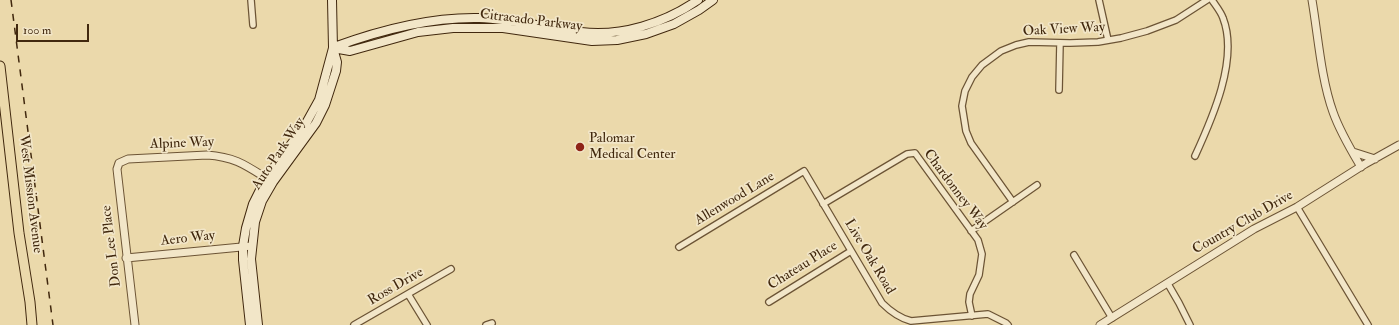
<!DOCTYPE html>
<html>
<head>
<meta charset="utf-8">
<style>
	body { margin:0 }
	#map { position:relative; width:1399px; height:325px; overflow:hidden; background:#ebd9ab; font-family:"IM FELL Double Pica",serif }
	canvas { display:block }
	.scale { position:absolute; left:16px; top:24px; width:73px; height:18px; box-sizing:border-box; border:2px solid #41280e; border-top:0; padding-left:5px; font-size:12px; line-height:14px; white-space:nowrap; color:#41280e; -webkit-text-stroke:3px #f2e6c8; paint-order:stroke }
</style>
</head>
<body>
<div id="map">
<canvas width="1399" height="325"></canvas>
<div class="scale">100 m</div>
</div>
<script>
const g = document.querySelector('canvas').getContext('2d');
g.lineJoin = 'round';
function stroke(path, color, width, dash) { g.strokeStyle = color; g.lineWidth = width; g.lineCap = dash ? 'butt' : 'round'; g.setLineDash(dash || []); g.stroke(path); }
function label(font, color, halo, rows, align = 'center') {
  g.font = font + ' "IM FELL Double Pica",serif'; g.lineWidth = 3.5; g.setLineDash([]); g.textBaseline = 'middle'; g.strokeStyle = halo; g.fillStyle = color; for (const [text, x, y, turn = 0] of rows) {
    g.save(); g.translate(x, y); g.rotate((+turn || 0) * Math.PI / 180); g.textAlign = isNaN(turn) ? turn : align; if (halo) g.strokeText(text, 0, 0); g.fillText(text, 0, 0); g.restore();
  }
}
const minor = new Path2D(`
	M251,0L253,25
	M1099,0L1108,40
	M1059,90L1060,43
	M1195,156C1212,119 1239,59 1223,18C1221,12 1216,6 1212,0
	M1013,202L971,143L966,131L962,106L965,91L972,77L982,65L1001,51L1016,45L1029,42L1070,43L1098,42L1121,38L1147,31L1176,20L1207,0
	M823,204L907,154L915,153L978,240L982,254L979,275L970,294L969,302L972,316
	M1297,207L1368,325
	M971,231L1037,185
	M679,247L804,171L882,303C891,312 899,318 911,321L988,314L1006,323L1008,325
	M1074,255L1112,318
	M1168,284L1179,303L1190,325
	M408,294L427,325
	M769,302L851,251
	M354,325L451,269
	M486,325L492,323`);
const tertiary = new Path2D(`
	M1312,0C1318,35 1321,79 1333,112C1340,132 1351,150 1361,167
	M1353,152L1375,159
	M126,258L252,246
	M135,325L117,169L119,163L128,159L207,155C234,157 244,164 266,178
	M1100,325L1254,229L1297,207L1365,164L1399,145`);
const secondary = new Path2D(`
	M334,47C380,30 429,17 479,18C513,19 547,28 581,32C621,37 665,23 698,0
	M333,48L350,51L418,32L453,28H503L592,41L617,40L646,34L674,24L699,10L713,0
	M250,325L243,260V246L246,228L253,204L266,178L304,127L319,100L333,48L332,0
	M258,325L251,259L255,222L262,201L273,182L316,123L325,105L336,71L337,62L333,48`);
const primary = new Path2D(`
	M0,66L19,233L30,302L32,325`);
const rail = new Path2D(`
	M11,0L53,325`);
const markers = [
	[580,147,5,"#8f2418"]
];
const streetNames = [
	["Citracado Parkway",531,21,7],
	["Oak View Way",1064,30,-3],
	["Alpine Way",182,144,-2],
	["Auto Park Way",279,154,-56],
	["Chardonney Way",955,190,53],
	["West Mission Avenue",30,194,83],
	["Allenwood Lane",735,199,-31],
	["Country Club Drive",1243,223,-30],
	["Aero Way",188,239,-6],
	["Don Lee Place",112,246,-97],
	["Live Oak Road",869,257,59],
	["Chateau Place",803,266,-32],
	["Ross Drive",396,287,-30]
];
const poiNames = [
	["Palomar",589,139],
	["Medical Center",589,155]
];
stroke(minor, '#6c5435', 8);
stroke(tertiary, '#6c5435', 9);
stroke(secondary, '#41280e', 10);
stroke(primary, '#41280e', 11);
stroke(minor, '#f2e6c8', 5.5);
stroke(tertiary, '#f2e6c8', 7);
stroke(secondary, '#f2e6c8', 8);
stroke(primary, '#ebd9ab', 9);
stroke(rail, '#41280e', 1.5, [7, 7]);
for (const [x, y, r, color] of markers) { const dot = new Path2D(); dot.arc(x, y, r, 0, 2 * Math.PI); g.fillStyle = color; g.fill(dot); stroke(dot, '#f2e6c8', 1.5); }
label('14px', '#41280e', '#f2e6c8', streetNames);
label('14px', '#41280e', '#f2e6c8', poiNames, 'left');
</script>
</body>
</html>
